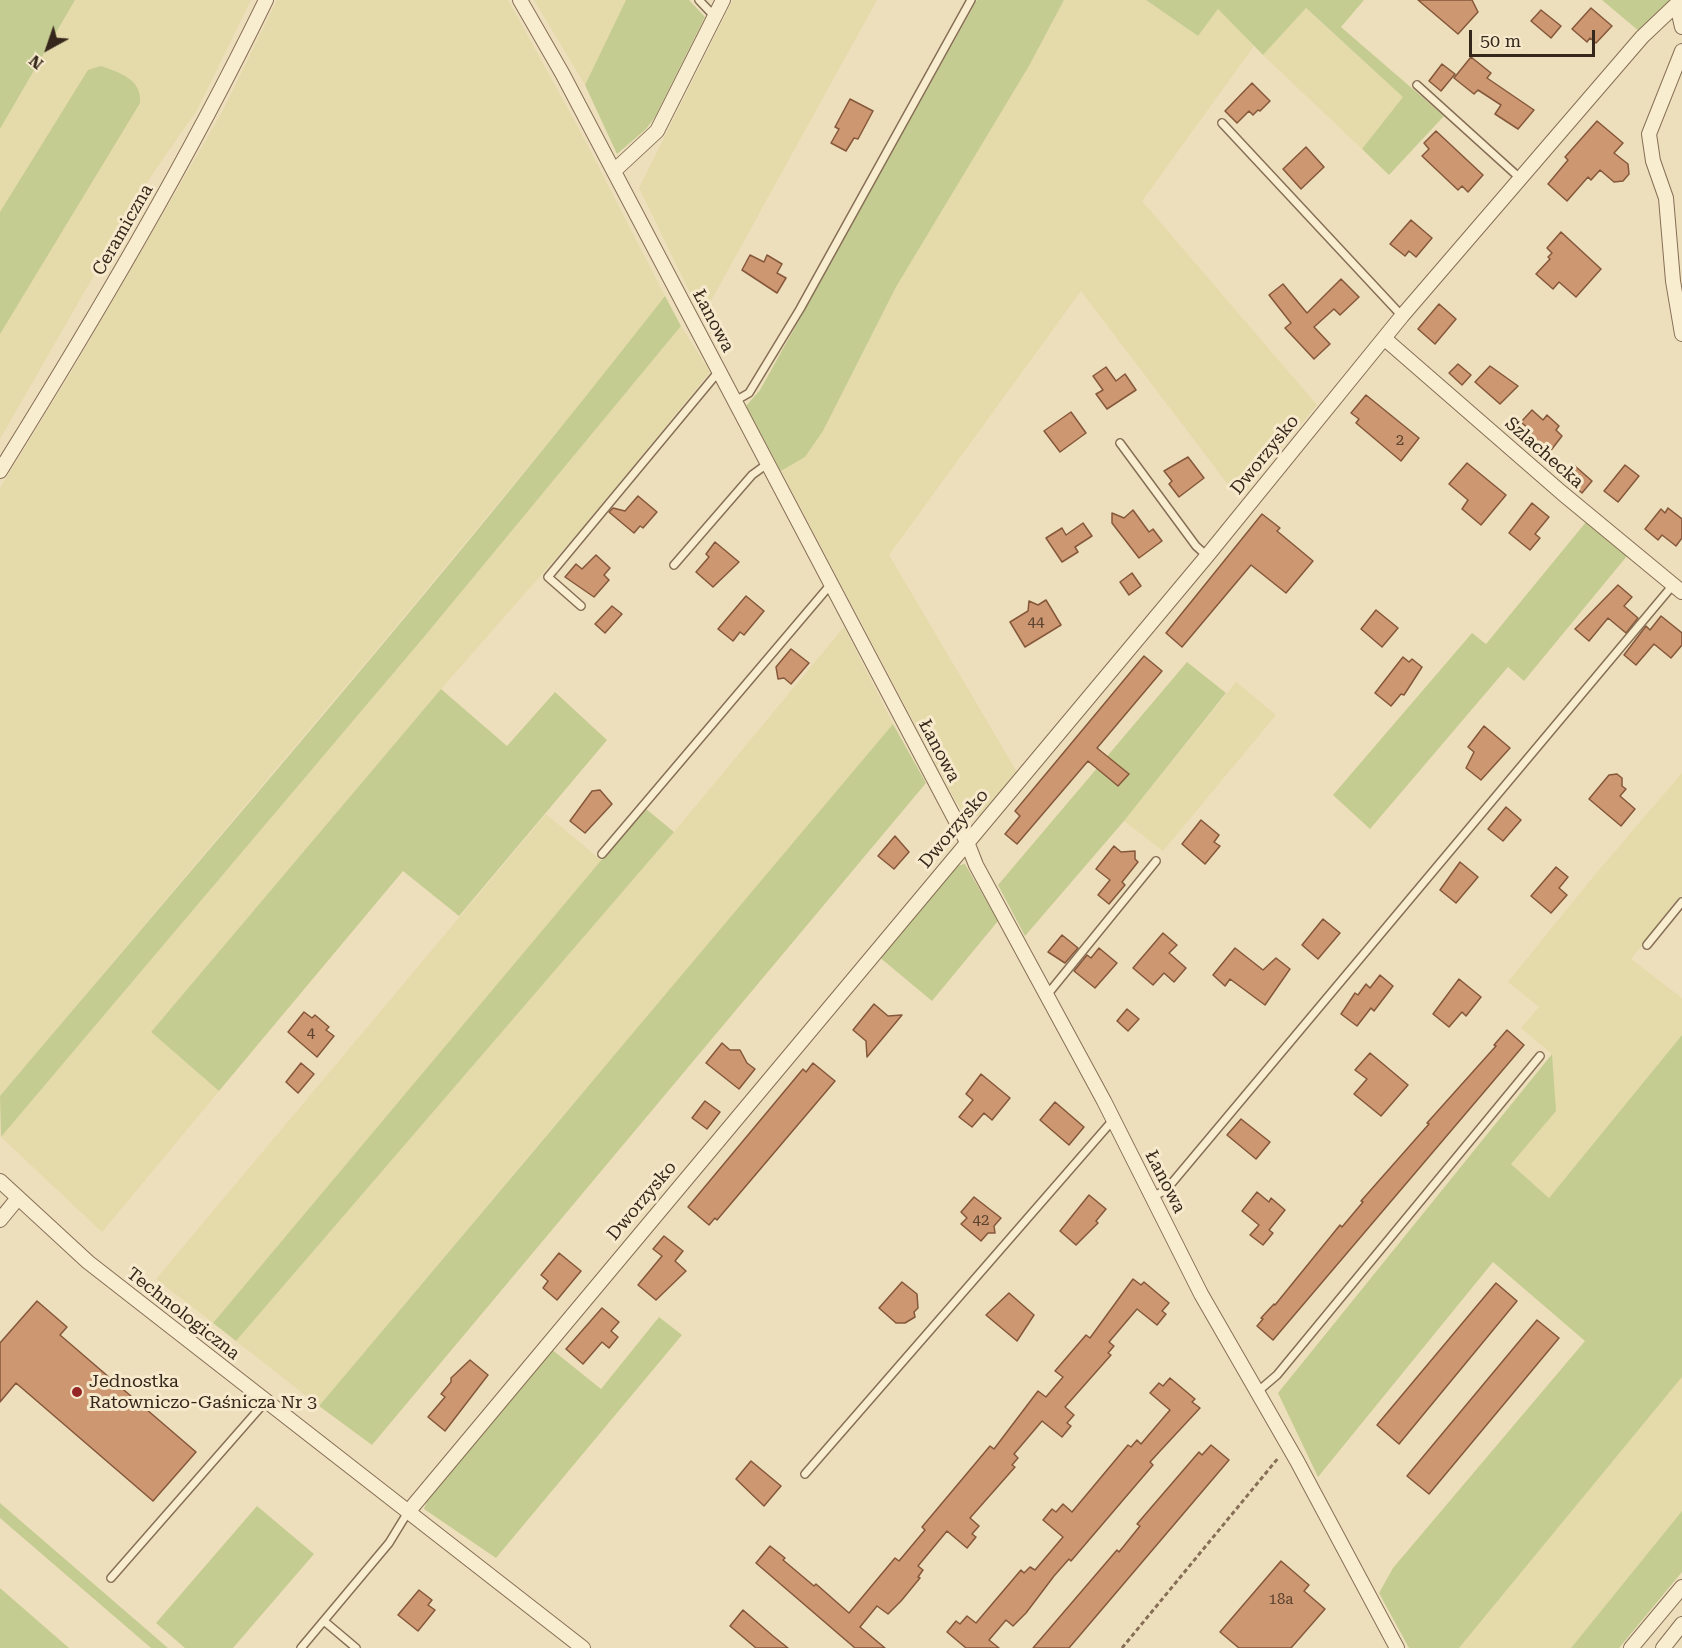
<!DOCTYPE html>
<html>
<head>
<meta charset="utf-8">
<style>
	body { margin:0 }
	#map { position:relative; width:1682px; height:1648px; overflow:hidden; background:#eedfbc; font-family:"Roboto Serif",serif }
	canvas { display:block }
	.north { position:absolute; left:18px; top:18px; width:60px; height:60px; -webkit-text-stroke:4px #f6e9cc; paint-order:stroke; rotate:220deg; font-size:16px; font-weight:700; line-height:24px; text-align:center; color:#35271b }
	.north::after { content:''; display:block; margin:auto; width:21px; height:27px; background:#35271b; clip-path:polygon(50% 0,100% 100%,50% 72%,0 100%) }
	.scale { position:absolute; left:1469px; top:30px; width:126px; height:27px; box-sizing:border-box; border:3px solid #35271b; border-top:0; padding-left:8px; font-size:18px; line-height:21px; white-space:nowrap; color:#35271b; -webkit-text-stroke:4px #f6e9cc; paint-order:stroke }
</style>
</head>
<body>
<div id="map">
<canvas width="1682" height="1648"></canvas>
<div class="north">N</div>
<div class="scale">50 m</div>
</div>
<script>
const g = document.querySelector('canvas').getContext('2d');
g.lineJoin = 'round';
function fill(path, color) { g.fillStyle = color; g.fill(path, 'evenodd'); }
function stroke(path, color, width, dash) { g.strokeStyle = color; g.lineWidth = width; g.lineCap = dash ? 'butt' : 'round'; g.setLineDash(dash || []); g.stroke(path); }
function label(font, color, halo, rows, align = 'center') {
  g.font = font + ' "Roboto Serif",serif'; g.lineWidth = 6; g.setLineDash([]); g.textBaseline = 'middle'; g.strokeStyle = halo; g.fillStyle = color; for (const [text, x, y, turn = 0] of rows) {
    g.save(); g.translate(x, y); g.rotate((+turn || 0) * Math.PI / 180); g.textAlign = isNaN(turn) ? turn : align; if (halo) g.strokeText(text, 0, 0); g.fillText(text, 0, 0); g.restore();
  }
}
const farmland = new Path2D(`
	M75,0H251L197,110L151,176L0,439V129Z
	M277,0H508L578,127L665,296L590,392L388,636L0,1096V488L70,374L222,112Z
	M534,0H626L585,85Z
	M733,0H877L702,317L639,188Z
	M1064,0H1146L1198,36L1218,9L1254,46L1142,201L1317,405L1239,499L1081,291L889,555L1017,772L979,816H966L955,800L781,471L805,457L823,431L896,287L1029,66Z
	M1305,8L1404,97L1362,149L1263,55Z
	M681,326L710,372L585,525L441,689L151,1032L219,1091L102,1232L1,1137L424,637Z
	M844,627L893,724L744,905L558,1121L319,1406L236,1341L674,832Z
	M1236,682L1276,715L1163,851L1124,821Z
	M1682,773V895L1631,959L1682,998V1035L1549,1198L1511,1164L1552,1054L1521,1028L1539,1007L1508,982L1593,877Z
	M546,814L602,861L213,1323L156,1279Z
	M1682,1377V1511L1571,1648H1459Z`);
const green = new Path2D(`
	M0,0H75L0,129Z
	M626,0H689L705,17L655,117L646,129L617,154L585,85Z
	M977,0H1064L1029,66L896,287L823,431L805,457L781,471L746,406L760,390Z
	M1146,0H1364L1341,27L1444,116L1389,175L1362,149L1403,97L1306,8L1263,55L1218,9L1198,36Z
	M1602,0H1670L1640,32Z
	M101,66C120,73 142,79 140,103L0,334V212L88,70Z
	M665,296L681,326L424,637L1,1137L0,1096C224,831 452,569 665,296Z
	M1586,522L1627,556L1524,681L1508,667L1370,829L1333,795L1472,633L1486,644Z
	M1187,662L1226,693L1124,821L1025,936L998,885Z
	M441,689L507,746L555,692L607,740L459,916L403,871L219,1091L151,1032Z
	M893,724L926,783L372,1445L319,1406Z
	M645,808L674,832L236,1341L213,1323Z
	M965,864L998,921L932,1001L878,956L956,866Z
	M1682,1035V1377L1459,1648H1409L1379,1593L1393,1568L1585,1341L1493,1262L1318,1477L1278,1393L1552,1054L1556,1111L1511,1164L1549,1198Z
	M659,1317L682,1335L496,1558L424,1509L430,1492L550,1348L601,1389Z
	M0,1503L168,1648H151L0,1518Z
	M257,1506L314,1554L233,1648H185L156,1623Z
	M1682,1511V1572L1619,1648H1571Z
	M0,1588L69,1648H0Z`);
const building = new Path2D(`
	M1418,0H1472L1478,12L1458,34Z
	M1591,8L1612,26L1596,43L1590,38L1587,42L1572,29Z
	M1541,10L1561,26L1551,38L1531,21Z
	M1471,57L1491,73L1487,78L1534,110L1518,129L1495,114L1501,105L1478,90L1474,94L1454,78Z
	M1442,64L1455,74L1441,91L1429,81Z
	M1252,83L1270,101L1260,111L1258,110L1253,115L1249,111L1237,123L1225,111Z
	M850,99L873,111L858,139L854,138L846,151L831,143L839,129L835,127Z
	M1597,121L1623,143L1614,153L1628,164L1629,174L1623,181L1614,182L1600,170L1591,180L1588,177L1567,201L1548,184L1568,160L1565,157Z
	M1436,131L1483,175L1468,192L1462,186L1458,190L1422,156L1429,149L1424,143Z
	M1306,147L1324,167L1301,189L1283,169Z
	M1411,220L1432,238L1416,257L1409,251L1405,256L1390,244Z
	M1561,232L1601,269L1576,297L1559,282L1553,289L1536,274L1550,259L1548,257L1552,253L1547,248Z
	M750,255L764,262L767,255L782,264L777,273L786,278L777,293L742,270Z
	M1341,279L1359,297L1340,315L1334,309L1314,327L1330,344L1314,359L1285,328L1291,323L1269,295L1283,284L1307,313Z
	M1439,304L1456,319L1435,344L1418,329Z
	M1458,364L1471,375L1462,385L1449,373Z
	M1490,366L1518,386L1500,404L1475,382Z
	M1106,367L1116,381L1125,374L1136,390L1107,409L1096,394L1103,390L1093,376Z
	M1366,395L1419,438L1401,461L1356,423L1359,419L1351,413Z
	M1532,410L1543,420L1547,415L1559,426L1556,430L1562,436L1545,458L1531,445L1534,442L1528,436L1532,432L1521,422Z
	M1071,412L1086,433L1060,452L1044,431Z
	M1188,457L1204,478L1179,497L1169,484L1172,481L1164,471Z
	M1467,463L1506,495L1481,525L1462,509L1468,500L1449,484Z
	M1625,465L1639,476L1618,502L1604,491Z
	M1575,466L1592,481L1582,493L1565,478Z
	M638,496L657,512L643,528L640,526L634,533L609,512L613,508L625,511Z
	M1532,503L1549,517L1535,534L1540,538L1530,550L1509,533Z
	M1668,508L1682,519V538L1676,546L1662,535L1658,540L1645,529L1661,509L1665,513Z
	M1133,510L1149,532L1153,529L1162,541L1139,558L1112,523V513L1124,518Z
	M1262,514L1280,528L1277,531L1313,561L1286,593L1251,565L1182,647L1166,633Z
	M1083,523L1092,536L1075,547L1078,552L1062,562L1046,538L1062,528L1066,535Z
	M715,542L739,562L713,587L696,572L709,557L706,554Z
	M596,555L610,568L604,575L609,580L594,597L565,577L576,564L582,569Z
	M1132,573L1141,586L1129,595L1120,582Z
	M1618,585L1632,597L1624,606L1638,618L1626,633L1608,618L1589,641L1575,629Z
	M746,596L764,611L744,635L740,632L733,641L718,629Z
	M1046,600L1061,625L1025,647L1010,622L1028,611L1029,601L1038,605Z
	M612,606L622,614L605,633L595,624Z
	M1376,610L1398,628L1382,647L1361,629Z
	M1661,616L1682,633V645L1671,658L1654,644L1636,665L1624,655L1646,626L1650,630Z
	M791,649L809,663L791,684L784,678L778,679L776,667Z
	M1144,656L1162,671L1097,748L1129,774L1118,786L1088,761L1017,844L1005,834L1020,816L1015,811Z
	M1403,657L1409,662L1412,659L1422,667L1404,695L1401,694L1391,706L1375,693Z
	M1484,726L1510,748L1481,780L1466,768L1474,752L1468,747Z
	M1617,774L1622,778V786L1626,789L1620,796L1635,809L1621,826L1589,799L1609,775Z
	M600,790L612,804L585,833L570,821L592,791Z
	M1506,807L1521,820L1503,841L1488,829Z
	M1201,820L1219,835L1214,842L1220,846L1205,864L1182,844Z
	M895,836L909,852L894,869L878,856Z
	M1114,846L1121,852L1135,851V859L1138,862L1122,882L1125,885L1109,904L1098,895L1110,880L1096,869Z
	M1460,862L1478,877L1456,903L1440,890Z
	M1556,867L1568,877L1559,888L1567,895L1551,913L1531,896Z
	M1323,919L1340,933L1318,959L1302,945Z
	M1163,933L1177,945L1169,953L1186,968L1174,982L1164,973L1153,985L1133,968Z
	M1062,935L1078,948L1065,963L1048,952Z
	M1099,948L1117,963L1095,988L1074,971L1087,955L1091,958Z
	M1235,948L1263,970L1276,958L1290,969L1265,1005L1230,979L1225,986L1213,975Z
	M1380,975L1393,986L1374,1011L1371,1008L1357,1026L1341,1014L1355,993L1358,995L1366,984L1370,988Z
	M1459,979L1481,997L1466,1016L1462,1012L1449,1027L1433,1014Z
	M874,1004L888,1016L902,1015L867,1057L866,1041L853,1030Z
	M1127,1009L1139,1019L1128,1031L1117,1021Z
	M304,1012L312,1018L315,1015L329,1027L326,1030L334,1036L317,1057L288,1032Z
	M1507,1030L1524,1045L1273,1340L1257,1326L1263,1319L1261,1318L1274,1304L1275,1305L1340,1225L1342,1227L1363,1202L1361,1201L1429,1124L1427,1123L1496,1046L1494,1045Z
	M722,1043L730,1050H740L747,1063L755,1069L739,1089L706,1063Z
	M1370,1053L1408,1085L1381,1116L1354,1094L1367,1079L1355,1070Z
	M301,1063L314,1074L298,1093L286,1082Z
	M813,1063L835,1081L717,1220L715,1218L709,1225L688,1207L803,1069L806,1072Z
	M981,1074L1010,1098L992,1120L984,1113L972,1127L959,1117L973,1100L966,1094Z
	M705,1101L720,1112L707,1129L692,1118Z
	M1055,1102L1084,1127L1069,1145L1040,1120Z
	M1241,1119L1270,1142L1256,1159L1227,1135Z
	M1257,1192L1269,1202L1271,1198L1285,1210L1269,1230L1273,1233L1263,1245L1250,1235L1259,1225L1242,1211Z
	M1089,1195L1106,1209L1096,1221L1098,1223L1076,1245L1060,1231Z
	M974,1197L1001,1218L994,1226L995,1233H988L981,1241L961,1224L967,1218L961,1212Z
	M664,1236L683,1251L675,1261L686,1271L656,1300L638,1285L662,1256L653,1249Z
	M559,1253L581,1271L557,1300L543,1288L548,1281L541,1275Z
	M1133,1279L1141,1285L1144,1282L1169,1303L1162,1311L1166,1314L1157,1325L1137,1309L1109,1342L1114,1346L1108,1353L1111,1355L1065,1407L1074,1415L1067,1423L1071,1426L1062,1437L1042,1421L1014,1454L1018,1458L1012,1465L1015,1467L970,1518L979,1526L972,1534L976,1537L967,1548L947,1531L918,1566L923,1570L918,1577L920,1578L901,1601L888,1614L877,1606L860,1627L885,1648H855L756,1563L770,1546L785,1558L783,1560L814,1586L816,1584L849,1613L895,1558L899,1561L925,1530L922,1527L990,1446L994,1449L1038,1391L1046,1397L1063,1377L1055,1371L1086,1335L1090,1338Z
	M902,1282L917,1294L918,1308L914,1312L915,1317L905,1323H896L879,1308Z
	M1496,1283L1517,1301L1399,1444L1377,1425Z
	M1009,1293L1034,1315L1017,1341L986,1315Z
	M37,1301L67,1327L60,1335L196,1452L153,1501L16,1383L0,1402V1343Z
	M602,1308L619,1322L611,1331L618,1337L609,1348L602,1342L583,1364L566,1349Z
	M1537,1320L1559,1338L1429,1494L1407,1476Z
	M470,1360L488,1375L445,1431L428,1417L445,1397L441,1394L451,1382V1378Z
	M1170,1378L1195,1399L1192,1402L1200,1408L1161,1450L1150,1462L1153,1465L1071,1561L1069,1559L1054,1576L1026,1613L1013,1626L1006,1620L989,1640L999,1648H966L947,1632L956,1621L960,1624L967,1616L976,1623L1021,1570L1024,1573L1030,1567L1035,1570L1063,1537L1043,1520L1052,1509L1056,1512L1063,1504L1072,1512L1128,1445L1131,1447L1137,1440L1141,1444L1170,1410L1150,1393L1159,1383L1163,1386Z
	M1211,1445L1229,1460L1069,1648H1033L1117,1550L1119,1552L1140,1526L1137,1524L1199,1452L1202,1455Z
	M751,1461L781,1486L764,1506L736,1479Z
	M1281,1561L1309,1585L1304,1591L1325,1609L1291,1648H1239L1220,1632Z
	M419,1590L432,1600L428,1605L435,1610L418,1631L398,1615Z
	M743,1610L773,1636L788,1648H756L730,1626Z`);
const path = new Path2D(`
	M1122,1648L1279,1457`);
const lane = new Path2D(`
	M699,0L715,17
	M1417,85L1522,180
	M1222,123L1402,316
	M735,401L749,393L800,309L971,0
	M1120,443L1196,546L1207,556
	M674,565L752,475L767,464
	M581,606L548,577L719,371
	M602,854L831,584
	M1647,945L1682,902
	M1047,995L1156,861
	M1152,1197L1166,1190L1673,585
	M1256,1393L1277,1375L1540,1056
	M805,1474L1113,1120
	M111,1578L266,1401
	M324,1621L356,1648
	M301,1648L389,1543L408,1512`);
const street = new Path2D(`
	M520,0L562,73L967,842L976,865L1104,1101L1201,1294L1297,1461L1397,1648
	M1677,5L1682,27
	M1682,51L1649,134L1653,161L1666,198L1673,281L1682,334
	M614,171L657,131L723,0
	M1385,339L1562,493L1682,592
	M0,471C95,318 187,162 266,0
	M0,1181L88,1262L583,1648
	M0,1220L18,1198
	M408,1512L1207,556L1402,316L1642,37L1681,0
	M1631,1648L1682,1587
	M1663,1648L1682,1624`);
const markers = [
	[77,1392,6,"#962526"]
];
const numberNames = [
	["2",1400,441],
	["44",1036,623],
	["4",311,1034],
	["42",981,1221],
	["18a",1281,1600]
];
const streetNames = [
	["Ceramiczna",123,230,-60],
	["Łanowa",713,321,62],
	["Szlachecka",1544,453,41],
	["Dworzysko",1265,455,-51],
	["Łanowa",939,751,62],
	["Dworzysko",954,829,-50],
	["Łanowa",1165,1182,63],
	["Dworzysko",642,1201,-50],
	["Technologiczna",183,1314,38]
];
const poiNames = [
	["Jednostka",89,1382],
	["Ratowniczo-Gaśnicza Nr 3",89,1403]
];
fill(farmland, '#e4daaa');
fill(green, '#c5cc91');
fill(building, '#cd9771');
stroke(building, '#85583b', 1.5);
stroke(lane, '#866f56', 10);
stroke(street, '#866f56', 16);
stroke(path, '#866f56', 3, [4.5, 3]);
stroke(lane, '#f9edcf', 7);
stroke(street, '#f9edcf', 14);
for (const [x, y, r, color] of markers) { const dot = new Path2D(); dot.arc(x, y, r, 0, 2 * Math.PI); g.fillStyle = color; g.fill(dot); stroke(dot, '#f6e9cc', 2); }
label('15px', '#5b4330', null, numberNames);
label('18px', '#35271b', '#f6e9cc', streetNames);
label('18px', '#35271b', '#f6e9cc', poiNames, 'left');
</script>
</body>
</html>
